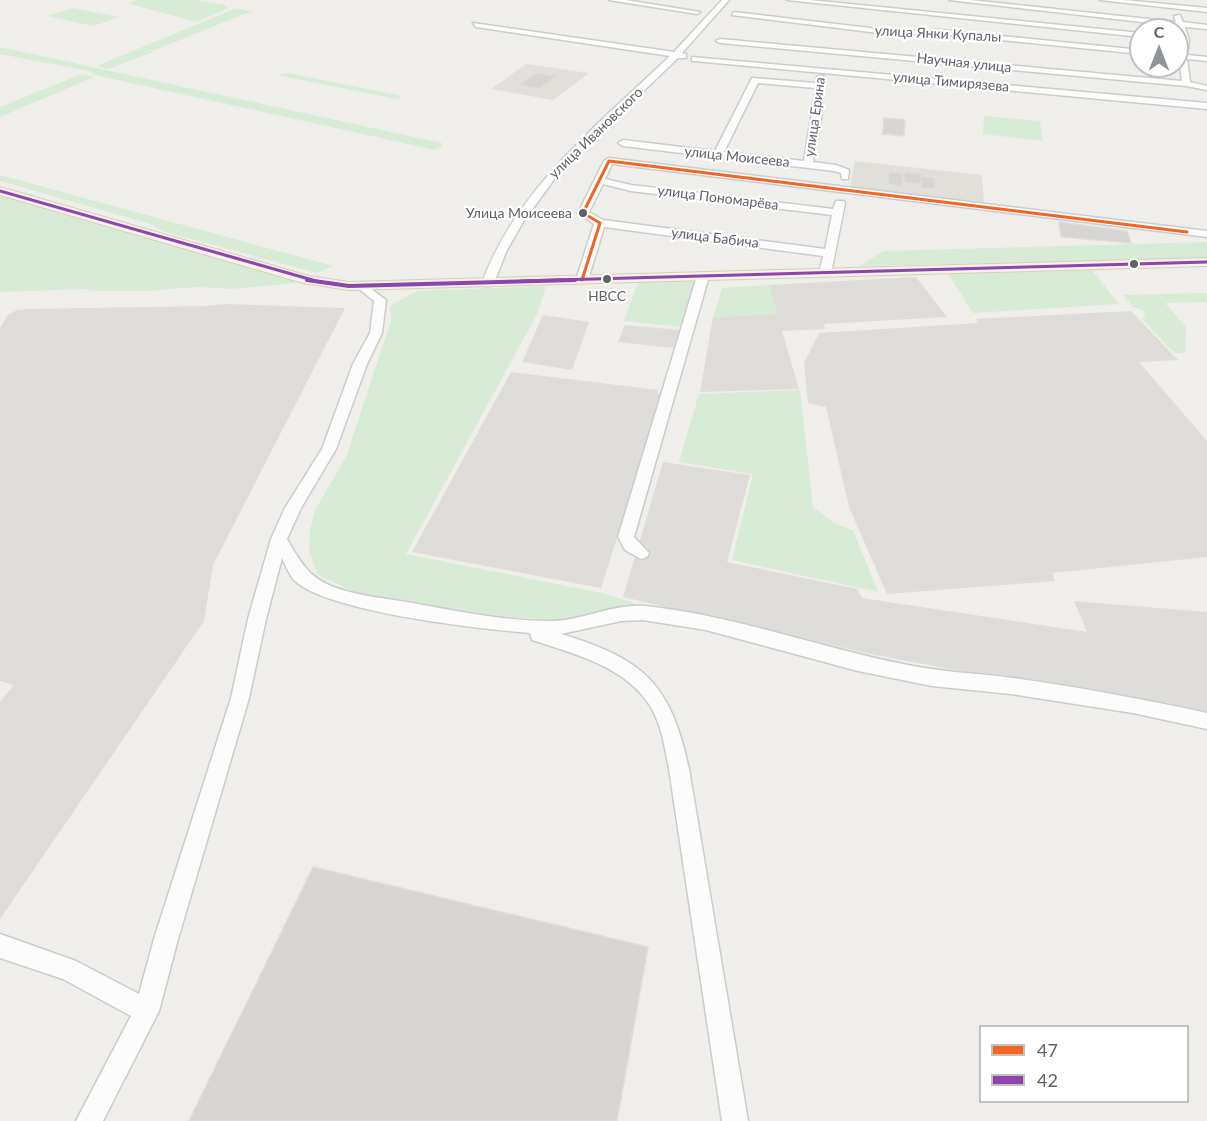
<!DOCTYPE html>
<html>
<head>
<meta charset="utf-8">
<style>
	body { margin:0 }
	#map { position:relative; width:1207px; height:1121px; overflow:hidden; background:#efeeea; font-family:Lato,sans-serif }
	canvas { display:block }
	.legend { position:absolute; left:979px; top:1025px; width:210px; height:78px; box-sizing:border-box; background:#fff; border:2px solid #bfc1c3; margin:0; padding:8px 10px; list-style:none; font-size:18px; color:#5f6368 }
	.legend li { display:flex; align-items:center; gap:12px; height:30px }
	.legend b { width:30px; border:2px solid #bfc1c3 }
	.north { position:absolute; left:1129px; top:18px; width:60px; height:60px; box-sizing:border-box; background:#fff; border:2px solid #bfc1c3; border-radius:50%; rotate:0deg; font-size:16px; font-weight:700; line-height:24px; text-align:center; color:#5f6368 }
	.north::after { content:''; display:block; margin:auto; width:21px; height:27px; background:#919496; clip-path:polygon(50% 0,100% 100%,50% 72%,0 100%) }
</style>
</head>
<body>
<div id="map">
<canvas width="1207" height="1121"></canvas>
<ul class="legend">
<li><b style="height:8px;background:#f26522"></b>47</li>
<li><b style="height:8px;background:#8e44ad"></b>42</li>
</ul>
<div class="north">С</div>
</div>
<script>
const g = document.querySelector('canvas').getContext('2d');
g.lineJoin = 'round';
function fill(path, color) { g.fillStyle = color; g.fill(path, 'evenodd'); }
function stroke(path, color, width, dash) { g.strokeStyle = color; g.lineWidth = width; g.lineCap = dash ? 'butt' : 'round'; g.setLineDash(dash || []); g.stroke(path); }
function label(font, color, halo, rows, align = 'center') {
  g.font = font + ' Lato,sans-serif'; g.lineWidth = 4.5; g.setLineDash([]); g.textBaseline = 'middle'; g.strokeStyle = halo; g.fillStyle = color; for (const [text, x, y, turn = 0] of rows) {
    g.save(); g.translate(x, y); g.rotate((+turn || 0) * Math.PI / 180); g.textAlign = isNaN(turn) ? turn : align; if (halo) g.strokeText(text, 0, 0); g.fillText(text, 0, 0); g.restore();
  }
}
const industrial = new Path2D(`
	M916,277L947,317L824,324L825,329L782,331L799,389L700,392L713,317L777,314L769,285Z
	M225,304L345,308L213,565L204,621L0,919V702L14,685L0,681V328L8,315L17,310L27,309L206,306Z
	M1131,311L1178,360L1139,362L1207,441V557L1052,573L1055,581L887,594L849,507L826,407L808,403L804,363L819,333L978,323L976,319Z
	M543,315L589,322L572,370L522,362Z
	M625,325L679,330L673,348L618,342Z
	M511,372L658,390L657,393L663,394L601,588L412,552Z
	M663,462L750,475L727,562L857,589L862,598L1087,632L1074,601L1207,612V716L875,655L623,597Z`);
const education = new Path2D(`
	M526,64L589,73L553,100L491,89Z
	M855,161L982,175L984,203L850,187Z`);
const green = new Path2D(`
	M137,0H195L225,5L228,8L196,22L130,4Z
	M73,8L119,17L94,26L47,16Z
	M236,8L252,11L155,50H148L153,52L108,69L97,66Z
	M0,47L442,143L441,147L435,150L95,75L89,71L0,54Z
	M288,73L402,96L396,99L276,75Z
	M82,74L94,77L0,117V107Z
	M984,116L1040,121L1043,141L983,134Z
	M0,175L333,266L317,273L162,231L151,224L0,181Z
	M0,195L290,277L296,283L232,289L196,287L147,291H95L84,289L0,292Z
	M1207,242V258L860,266L883,251Z
	M1092,270L1119,304L973,313L948,274Z
	M694,281L682,327L624,321L638,282Z
	M769,285L777,314L713,317L722,288Z
	M546,286L537,314L406,554L601,593L635,603L628,610L563,620L474,616L363,596L318,575L309,551L310,530L315,510L346,457L391,321L390,306L417,291Z
	M1207,293V302L1165,303L1186,327L1185,353H1174L1142,319L1145,316L1144,311L1133,307L1123,295Z
	M800,390L813,507L834,523L853,530L878,592L732,560L753,474L679,462L699,394Z`);
const building = new Path2D(`
	M537,73L556,76L539,89L519,85Z
	M884,118L905,120L904,136L883,134Z
	M889,172L903,174L902,186L888,184Z
	M905,172L921,174V184L904,182Z
	M921,176L935,178V189L921,188Z
	M1059,222L1127,231L1131,243L1061,237Z
	M313,867L648,947L617,1121H189Z`);
const minor = new Path2D(`
	M609,0H626L700,12L697,14Z
	M722,0H729L682,53L686,54V58H678L561,170L523,222L506,252L494,283L488,287L484,285L482,283C517,188 599,124 670,56L476,27L473,23L674,52Z
	M787,0H810L1141,33V37Z
	M949,0H971L1176,22L1174,16L1180,15L1183,22L1207,25V29L1185,27L1189,40L1187,55L1207,57V61L1187,59L1190,82L1207,86V90L1186,86L720,43L716,41L720,39L1182,81L1179,59L1177,58L1181,40L1177,26Z
	M1100,0H1124L1207,8V12Z
	M734,12L895,31L941,30L1141,50V54L941,34L895,35L732,15Z
	M692,57L1207,103V109L695,61H692Z
	M821,75L825,77L821,118L813,162L836,165L849,170L848,179H842L841,173L834,171L623,146L618,143L623,140L715,151L752,78L816,83L817,77ZM758,83L816,88L804,161L724,152Z
	M609,158L1207,231V237L612,164L605,179L631,185L833,209L836,201H844L845,203L831,273L825,276L819,273L823,256L604,227L588,280L582,283L576,280L594,224L578,213L604,161ZM603,184L631,191L832,215L825,249L603,220L589,212Z
	M703,273L709,276L634,537L649,553L647,557L641,559L625,550L618,537L697,276Z
	M363,283L386,300L382,333L367,364L336,449L301,508L287,539C303,567 312,582 346,591C367,597 390,599 412,603C457,611 504,621 550,621C583,621 613,603 645,606C732,615 817,647 903,664C939,672 976,673 1013,678C1078,687 1143,699 1207,713V729L1133,713L1011,694L932,686L858,671L706,630L643,620L621,621L561,634C644,659 671,684 689,769L748,1121H722L669,769C665,749 662,728 653,711C630,667 574,654 532,640L530,633C481,629 324,612 293,579C289,573 285,565 282,558L266,619L249,698L178,939L159,1011L103,1121H76L131,1016L63,979L0,958V934L76,961L139,994L154,939L231,698L248,619L271,539L285,508L322,449L353,364L370,333L374,301L357,287Z`);
const major = new Path2D(`
	M0,187L309,276L349,282L1207,258V266L349,290L303,283L0,195Z`);
const bus1 = new Path2D(`
	M582,280L600,223L583,213L609,161L1187,232`);
const bus2Far1 = new Path2D(`
	M0,191L316,281
	M521,281L1207,262`);
const bus2 = new Path2D(`
	M307,280L349,286L575,280`);
const markers = [
	[583,213,5,"#5f6368"],
	[1134,264,5,"#5f6368"],
	[607,279,5,"#5f6368"]
];
const farStreetnames = [
	["улица Янки Купалы",938,34,3],
	["Научная улица",964,63,6],
	["улица Тимирязева",951,82,5],
	["улица Ерина",815,117,-82],
	["улица Ивановского",596,133,-44],
	["улица Моисеева",737,157,6],
	["улица Пономарёва",718,198,7],
	["улица Бабича",715,238,7]
];
const busNames = [
	["Улица Моисеева",572,213],
	["НВСС",607,296,"center"]
];
fill(industrial, '#dfddda');
fill(education, '#e2e0da');
fill(green, '#d8ebd6');
fill(building, '#d6d5d3');
stroke(building, '#deddd9', 1.5);
stroke(minor, '#cbcccc', 3);
stroke(major, '#d7ceb8', 2);
fill(minor, '#fdfcfc');
fill(major, '#f4f2e9');
stroke(bus1, '#f26522', 3);
stroke(bus2Far1, '#8e44ad', 3);
stroke(bus2, '#8e44ad', 4);
for (const [x, y, r, color] of markers) { const dot = new Path2D(); dot.arc(x, y, r, 0, 2 * Math.PI); g.fillStyle = color; g.fill(dot); stroke(dot, '#fff', 2); }
label('14px', '#5f6368', '#fff', farStreetnames);
label('14px', '#5f6368', '#fff', busNames, 'right');
</script>
</body>
</html>
